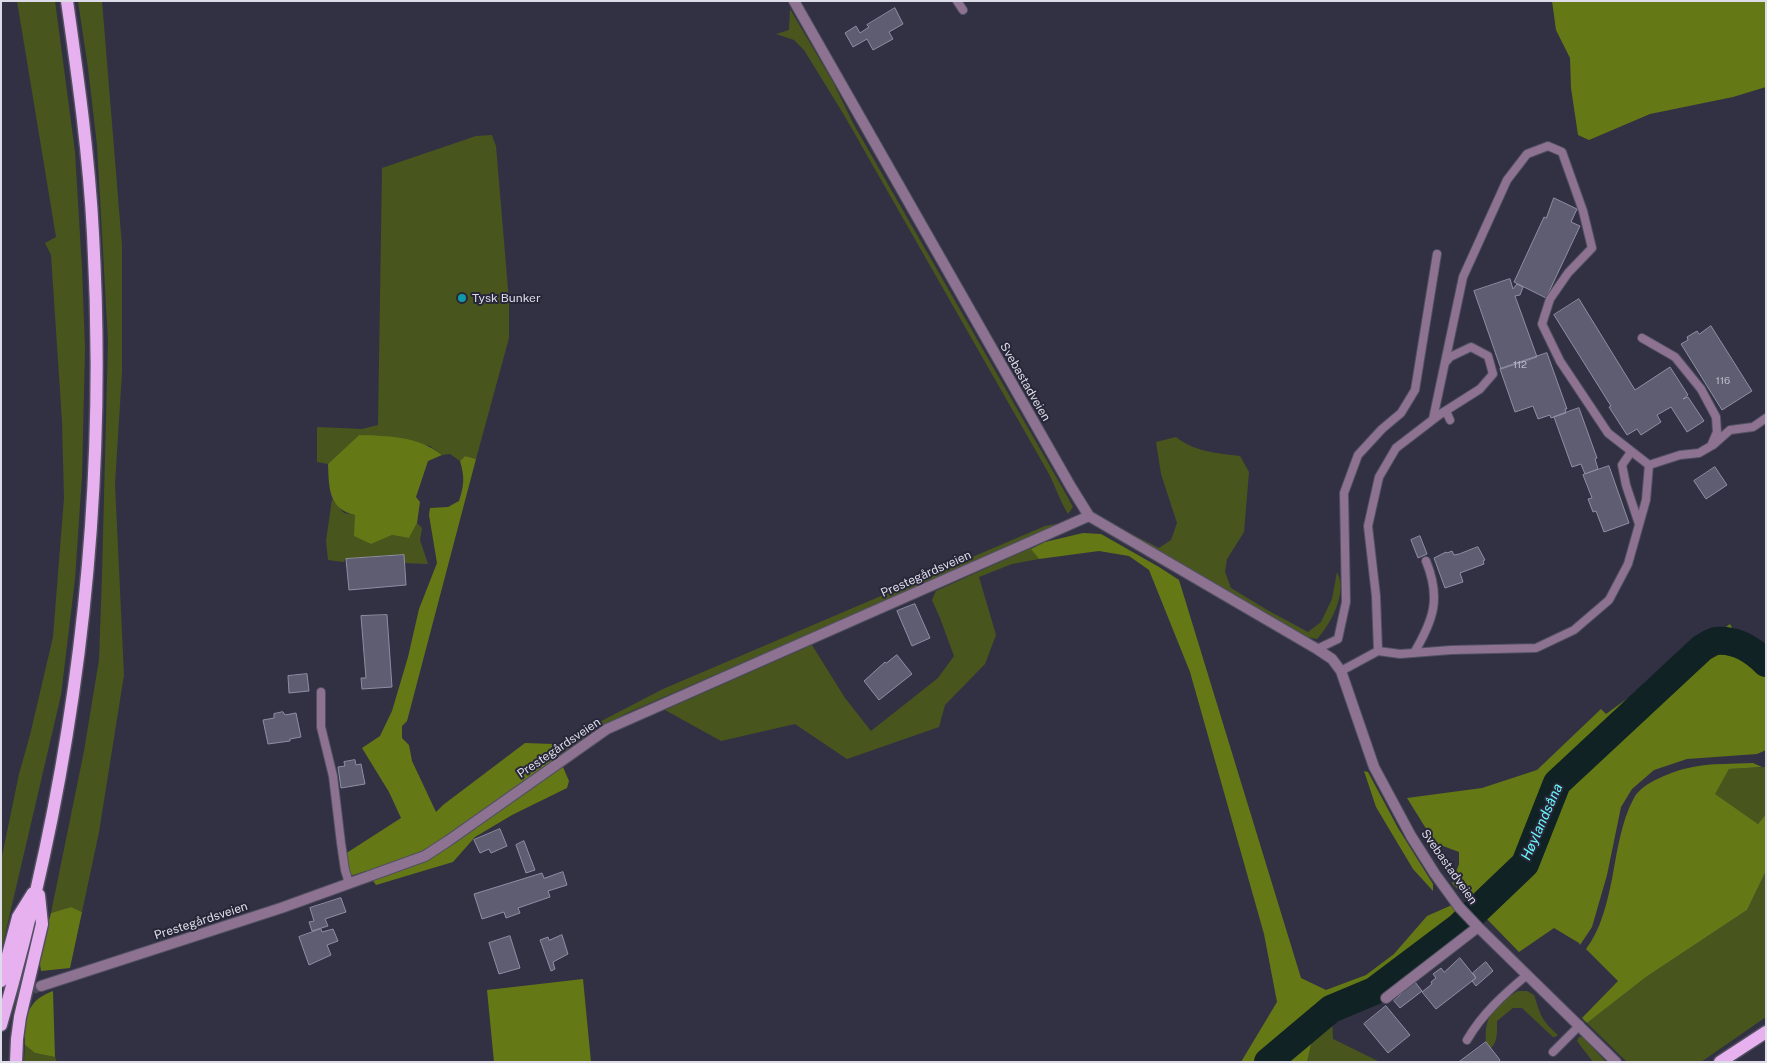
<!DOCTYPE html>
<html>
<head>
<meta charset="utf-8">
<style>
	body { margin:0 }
	#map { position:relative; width:1767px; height:1063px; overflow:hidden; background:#323143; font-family:"Public Sans",sans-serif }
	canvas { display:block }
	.frame { position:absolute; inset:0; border:2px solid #dddce8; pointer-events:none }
</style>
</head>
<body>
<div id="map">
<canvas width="1767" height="1063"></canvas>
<div class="frame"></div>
</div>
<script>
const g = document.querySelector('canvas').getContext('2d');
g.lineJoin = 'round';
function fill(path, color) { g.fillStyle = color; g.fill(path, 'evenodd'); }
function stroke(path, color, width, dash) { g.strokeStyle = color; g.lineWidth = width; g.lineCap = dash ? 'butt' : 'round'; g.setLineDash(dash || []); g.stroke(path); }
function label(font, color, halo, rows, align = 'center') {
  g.font = font + ' "Public Sans",sans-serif'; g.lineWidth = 4; g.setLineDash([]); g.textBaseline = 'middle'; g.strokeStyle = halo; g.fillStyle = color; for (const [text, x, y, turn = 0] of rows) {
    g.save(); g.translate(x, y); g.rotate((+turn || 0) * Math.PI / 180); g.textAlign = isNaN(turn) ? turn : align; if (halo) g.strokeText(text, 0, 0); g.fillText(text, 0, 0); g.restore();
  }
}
const green = new Path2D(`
	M17,1H55L75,152L82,269L85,348L82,476L75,579L61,695L1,952V861L19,774L30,735L53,637L64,498L62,421L51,255L45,243L56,237Z
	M78,1H102L122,246V372L115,484L124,675L99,832L82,912L71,907L51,913L84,751L99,660L102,576L108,341L97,145L88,68Z
	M790,9L833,82L853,123L897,200L1066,494L1073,507L1068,514C1060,501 1056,488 1049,474L844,115L804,50L794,40L776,34L789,30Z
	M492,135L496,146L509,301V338L476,459L465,456L460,461L450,454L442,455L430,446L359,435L328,464L317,462V427L362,429L378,425L382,168L476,136Z
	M1176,437C1195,452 1216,453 1240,456L1249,472L1244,532L1227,559L1225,572L1231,588L1269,611L1308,632L1321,622L1332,599L1337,572C1348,592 1331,624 1317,639L1306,637L1116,526L1159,548L1171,540L1177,523L1161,474L1156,442Z
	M332,499L344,513L355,515L370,544L392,535L409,538L417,523L422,528L420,540L428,564L404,563V555L346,559L343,562L328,560L326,541Z
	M1061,523L1048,530L627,713L585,737L558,756L555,749L584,730L663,689L1045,526Z
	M1031,548L1039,559L1012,564L979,577L996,635L985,664L945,705L939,727L847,759L795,724L721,741L665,710L812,645L845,698L871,731L938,678L954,656L940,618L932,600L936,591Z
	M1766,767V814L1758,824L1714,794L1729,769Z
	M1766,871V1017L1701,1062H1627L1587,1023L1646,977L1747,910Z
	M1518,991H1527L1534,995C1541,1016 1541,1020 1558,1035L1555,1037H1553L1522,1008H1513L1497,1021C1497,1030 1498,1042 1491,1048L1486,1042C1484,1014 1495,1004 1518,991Z
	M1332,1016L1333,1039L1380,1062H1307L1314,1032Z
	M1579,1037H1583L1606,1062H1593L1577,1041Z
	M25,1045L35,1053L55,1057L57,1062H24Z`);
const forest = new Path2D(`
	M1552,1H1766V87L1733,97L1650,114L1589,140L1578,135L1571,88L1570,58L1556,30Z
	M359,435C388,436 418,436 442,455L428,461L416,497L420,502L417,523L409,538L392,535L371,544L354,536L355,515C328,509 329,487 328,464Z
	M465,456L476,459L407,721L402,726V738L409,745L412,761L436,812L443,805L525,743L553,744L569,781L567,788L512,815L475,837L453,862L376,885L366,871L350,876L345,854L401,818L389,792L362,748L380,736L392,711L408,657L419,609L437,563L429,515L430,508L448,507L459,501C464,485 465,478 460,461Z
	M1083,533L1101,534L1159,567L1179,580L1301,978L1326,990L1366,975L1394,954L1427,916L1452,905L1465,919L1417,966L1387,989L1332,1016L1314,1032L1307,1062H1241L1277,1002L1264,934L1190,672L1149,570L1129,556L1099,551L1039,559L1031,549L1045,542Z
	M1730,624L1742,647L1766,668V750L1757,754L1687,759L1654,770L1632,789L1621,807L1607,875L1592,927L1580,945L1579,943L1554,928L1519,952L1452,883L1459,864V852L1435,843L1407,798L1482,788L1537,770L1601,709L1606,714Z
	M1753,763L1762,767L1729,769L1715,794L1758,824L1766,814V871L1747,910L1646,977L1587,1023L1582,1018L1618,981L1586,949C1601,929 1607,903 1612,879C1617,853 1621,821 1634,798C1642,782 1676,770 1693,767C1712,763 1734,764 1753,763Z
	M1364,771L1368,772L1398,828L1433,884V891L1413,869L1376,807Z
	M71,907L82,912L70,968L41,971L39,957L51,913Z
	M583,979L591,1062H494L487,990Z
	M53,991L55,1057L35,1053L25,1045C25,1019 25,1001 53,991Z`);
const river = new Path2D(`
	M1268,1062L1331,1009L1374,991L1459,927L1525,864L1557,783L1702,648C1706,646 1711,642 1716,641C1736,639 1753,650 1766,663`);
const building = new Path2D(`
	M895,8L903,24L889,32L893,39L873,50L867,39L853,47L845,33L856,26L860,33L869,27L867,25Z
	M1554,198L1577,209L1571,222L1580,226L1546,298L1514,282L1544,217L1546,218Z
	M1510,279L1513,289L1517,284L1523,287L1520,295L1515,296L1537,357L1501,369L1474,291Z
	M1579,299L1635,390L1670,367L1688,395L1683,399L1688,397L1704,421L1687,432L1671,407L1657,415L1661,422L1641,435L1637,429L1627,435L1609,407L1611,406L1554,315Z
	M1711,326L1752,391L1722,410L1681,344L1688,340L1687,337L1697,331L1699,334Z
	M1547,353L1567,409H1565L1566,413L1551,418L1550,415L1538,419L1533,406L1515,412L1500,369Z
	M1579,408L1597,458L1595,459L1598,469L1585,474L1581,464L1572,467L1554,417Z
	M1609,466L1629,523L1604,532L1596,511L1593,512L1588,499L1592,498L1583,475Z
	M1715,467L1727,485L1706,499L1694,481Z
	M1420,536L1427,554L1418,558L1411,540Z
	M1478,547L1485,560L1483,561L1484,564L1460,573L1463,582L1445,588L1434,558L1446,552L1447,553L1452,551L1454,555L1459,554Z
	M404,555L406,585L349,590L346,559Z
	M915,604L930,638L912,646L897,611Z
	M387,615L392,687L362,689L361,678H366L361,616Z
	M897,655L912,674L879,700L864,681L885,662L886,663Z
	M307,674L309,691L289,693L288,676Z
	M283,712L285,715L296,713L301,737L290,739V741L268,744L263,720L274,718V714Z
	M355,760L356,765L361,764L365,784L341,788L338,767L345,766L344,762Z
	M500,829L507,846L491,853L489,849L480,853L474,840Z
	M524,841L535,870L526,873L516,845Z
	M563,872L567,885L548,891L550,897L518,908L520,913L506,918L504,912L482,919L474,894L542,873L544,878Z
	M341,898L346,912L325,919L328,926L312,931L309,922L314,921L310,908Z
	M321,929L322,932L333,929L338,941L327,945L331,955L309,965L299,937Z
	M562,935L568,954L553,962L555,969L551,971L540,940L548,937L549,940Z
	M510,936L520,968L499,974L489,943Z
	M1460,958L1476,978L1436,1009L1422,992L1432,984L1431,982L1436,978L1433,974L1441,968L1444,972Z
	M1486,962L1493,971L1476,986L1472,981L1476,978L1473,973Z
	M1415,982L1422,991L1400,1008L1394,1001Z
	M1386,1006L1410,1035L1388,1053L1364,1024Z
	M1486,1042L1500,1060L1498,1062H1459Z`);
const minorTunnel = new Path2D(`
	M5,1000L41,986`);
const service = new Path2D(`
	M957,1L963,10
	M1446,411L1450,420
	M1433,419L1463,277L1507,180L1527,154L1548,146L1562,152L1583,211L1592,248L1568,273L1550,299L1542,324L1560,361L1608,433L1649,465L1680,455L1699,453L1711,446L1717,432L1716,417L1701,389L1675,357L1642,338
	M1713,445L1730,430L1753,427L1766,418
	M1631,452L1622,465L1626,485L1639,524
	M1317,649L1338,639L1346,602L1344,493L1358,455L1382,429L1401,413L1415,390L1437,254
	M1378,651L1400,654L1451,650L1536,648L1574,630L1609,600L1628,564L1646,500L1649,465
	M1414,653C1434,619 1441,598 1426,561
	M1341,671L1378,651L1376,596L1368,526L1379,477L1396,448L1439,415L1480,389L1493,374L1488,356L1471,347L1450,357L1445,363
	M321,692V727L333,776L341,843L345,870L349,883
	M1467,1040C1482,1014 1504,994 1527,975
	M1553,1052L1580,1025`);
const minor = new Path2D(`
	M794,1L1071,487L1089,516L1317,649L1332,659L1341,671L1374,767L1411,836L1435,874L1459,907L1478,927L1616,1062
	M41,986L281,908L425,856L448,841L607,729L1089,516
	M1386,998L1478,927`);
const primary = new Path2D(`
	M1,981L18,917L33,893
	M1,1025C76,768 108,501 93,234C89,156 78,78 67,1
	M16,1062L17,1039L20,1017L42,924L39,895
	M1720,1062L1766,1032`);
const markers = [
	[462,298,5,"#0f9aa8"]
];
const numberNames = [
	["112",1520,365],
	["116",1723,381]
];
const poiNames = [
	["Tysk Bunker",472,298]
];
const streetNames = [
	["Svebastadveien",1025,382,60],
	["Prestegårdsveien",926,574,-24],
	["Prestegårdsveien",559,748,-34],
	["Svebastadveien",1449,867,55],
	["Prestegårdsveien",201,921,-18]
];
const waterNames = [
	["Høylandsåna",1542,822,-66]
];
fill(green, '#48561d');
fill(forest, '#647915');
stroke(river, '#102223', 28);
fill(building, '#5e5d72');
stroke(building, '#8f8ea4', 1);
stroke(minorTunnel, '#4c4b5c', 10, [10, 5]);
stroke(service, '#515061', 10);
stroke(minor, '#515061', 12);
stroke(primary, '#515061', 15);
stroke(service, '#8d7391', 8);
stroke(minor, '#8d7391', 10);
stroke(primary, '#e7b1f0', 12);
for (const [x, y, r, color] of markers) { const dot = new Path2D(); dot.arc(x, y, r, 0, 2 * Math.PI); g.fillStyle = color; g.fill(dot); stroke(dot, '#282739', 2); }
label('10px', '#bdbcca', null, numberNames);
label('12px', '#dddce8', '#282739', poiNames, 'left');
label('12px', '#dddce8', '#282739', streetNames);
label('italic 14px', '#69f7fc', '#282739', waterNames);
</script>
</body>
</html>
